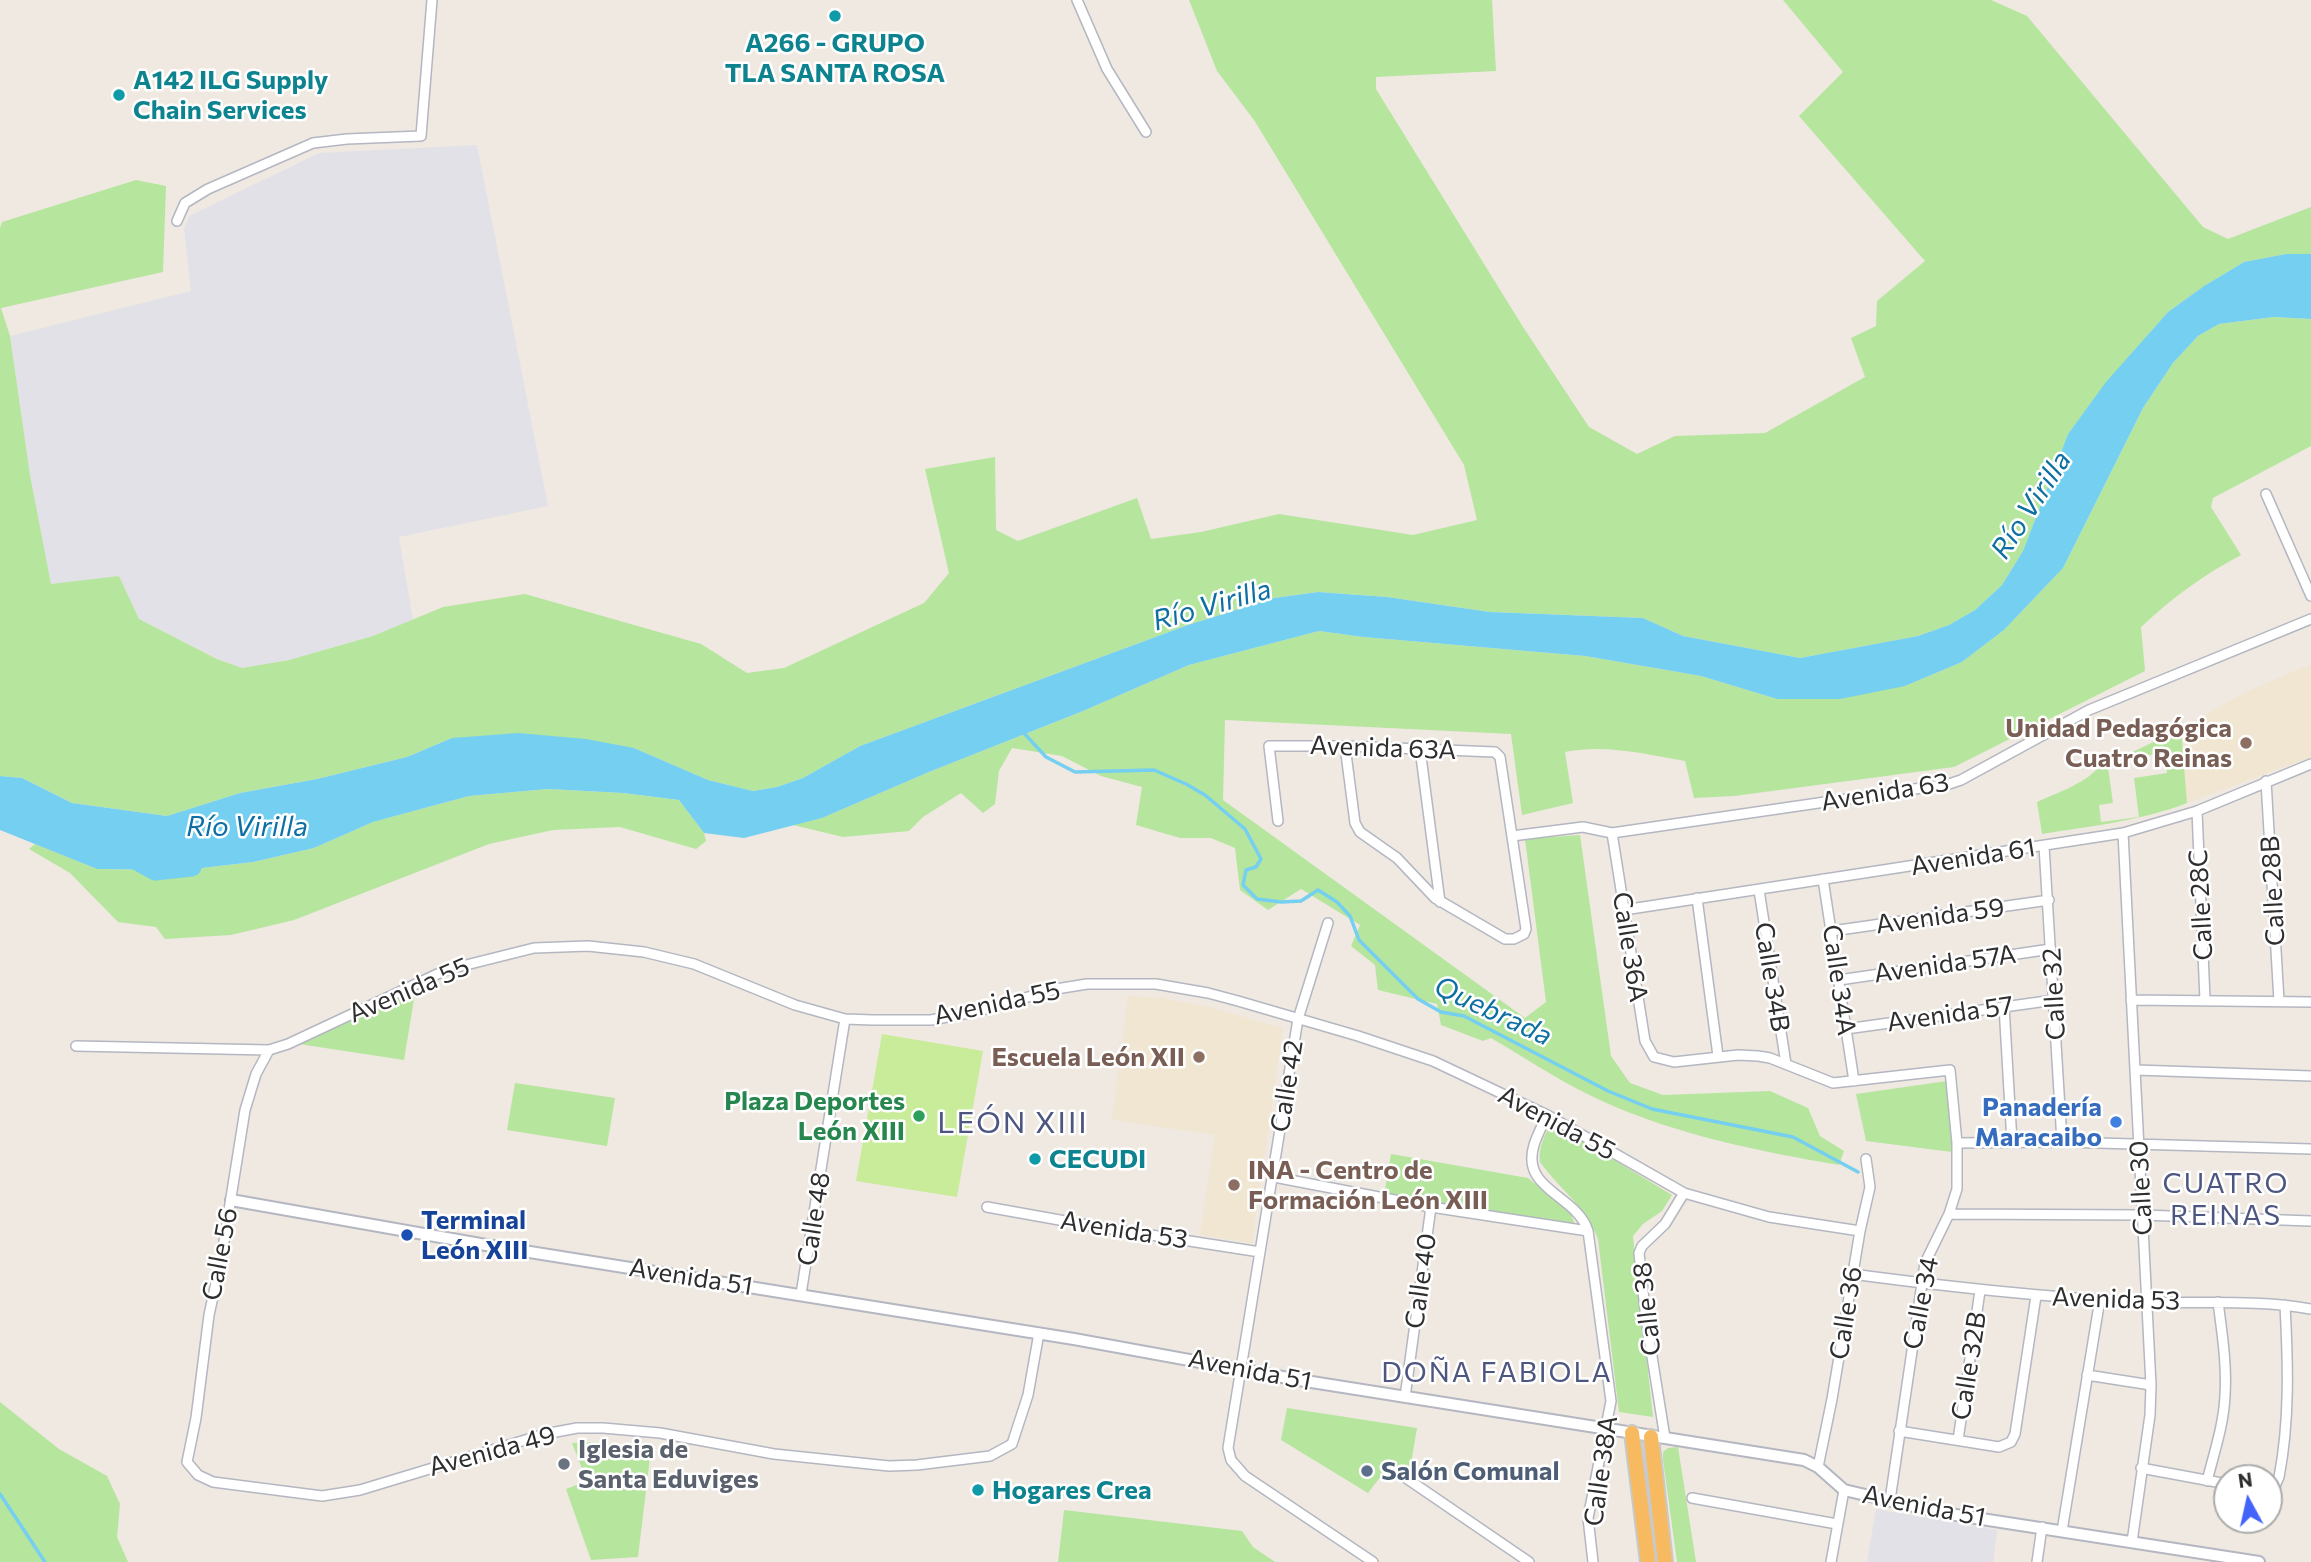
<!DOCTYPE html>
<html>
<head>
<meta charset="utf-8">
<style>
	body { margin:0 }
	#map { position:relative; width:2311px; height:1562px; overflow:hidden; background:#efe9e1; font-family:Commissioner,sans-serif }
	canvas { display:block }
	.north { position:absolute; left:2213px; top:1464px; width:70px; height:70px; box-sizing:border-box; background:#fff; border:2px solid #ababab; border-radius:50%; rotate:352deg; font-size:19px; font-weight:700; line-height:28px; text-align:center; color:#2e2e2e }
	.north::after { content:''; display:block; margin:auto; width:24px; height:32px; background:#4264fb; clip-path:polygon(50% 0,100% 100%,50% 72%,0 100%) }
</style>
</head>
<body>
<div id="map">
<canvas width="2311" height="1562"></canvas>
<div class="north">N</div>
</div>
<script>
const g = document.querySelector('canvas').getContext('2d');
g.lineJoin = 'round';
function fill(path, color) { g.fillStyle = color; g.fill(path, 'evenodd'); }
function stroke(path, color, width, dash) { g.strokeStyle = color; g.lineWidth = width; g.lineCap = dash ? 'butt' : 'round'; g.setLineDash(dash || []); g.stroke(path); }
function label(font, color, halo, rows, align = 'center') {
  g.font = font + ' Commissioner,sans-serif'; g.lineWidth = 5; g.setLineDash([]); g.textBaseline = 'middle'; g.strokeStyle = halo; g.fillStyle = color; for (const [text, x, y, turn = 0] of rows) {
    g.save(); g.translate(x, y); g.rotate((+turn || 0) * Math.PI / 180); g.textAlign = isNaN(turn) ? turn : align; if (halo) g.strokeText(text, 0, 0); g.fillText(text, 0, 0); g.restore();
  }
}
const industrial = new Path2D(`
	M477,145L548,506L399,537L413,620L373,636L289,660L242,668L218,659L139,619L119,576L51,585L30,475L10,336L191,291L184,229L189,216L319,153Z
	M1876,1509L1997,1530L1993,1562H1867Z`);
const education = new Path2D(`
	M2311,664V757L2187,803L2181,729L2242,694Z
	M1128,996L1162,998L1209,1007L1283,1028L1252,1243L1200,1235L1215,1135L1112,1120Z`);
const green = new Path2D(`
	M1189,0H1492L1496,71L1376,77V89L1523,327L1589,427L1637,454L1675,436L1765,433L1865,377L1851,338L1876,326L1877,301L1925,261L1799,116L1843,72L1783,0H1991L2027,16L2203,227L2228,239L2311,207V254H2286L2244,262L2204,286L2168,312L2106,383L2068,434L2023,551L2002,585L1975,610L1949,625L1918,636L1800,658L1683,636L1643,618L1490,612L1387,597L1318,592L1274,598L1188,625L860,746L803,778L777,787L753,791L708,780L634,748L452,738L407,757L317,779L240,793L167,816L72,803L22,778L0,776V228L2,222L136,180L166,186L163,272L1,308L10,336L30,475L51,584L119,576L139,619L217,659L242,668L289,660L373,636L443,607L525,594L701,644L747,673L784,668L924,603L949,573L925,469L995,457L996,530L1018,541L1137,498L1151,539L1201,532L1279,514L1413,535L1477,520L1464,465L1254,120L1217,71Z
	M2274,317L2311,319V446L2213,498L2211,507L2241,555C2203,575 2172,598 2141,627L2145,671L1954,767L1734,796L1694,798L1685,761C1645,754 1606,744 1565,752L1573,803L1522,815L1511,734L1225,720L1223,800L1525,1018L1546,1002L1525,839L1580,835L1611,1056L1630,1083L1663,1095L1770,1091L1808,1108L1820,1136L1844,1151L1839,1165C1758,1151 1677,1135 1602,1101C1564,1084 1527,1059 1491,1038L1483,1041L1441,1025L1437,1004L1378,990L1375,965L1351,946L1360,925L1301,889L1268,910L1240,890L1235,848L1211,838H1180L1136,825L1142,787L1101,776L1062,756L1012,748L999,771L995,804L983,813L961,793L923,817L909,831L843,837L793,825L822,818L929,772L1083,711L1189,665L1319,631L1363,637L1585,656L1701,676L1777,699L1905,686L1962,662L2004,630L2063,568L2143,408L2173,363L2198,336L2219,324Z
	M2181,729L2187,803C2141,821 2091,826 2042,834L2037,802C2056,793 2079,786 2094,772C2107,760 2103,760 2121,752L2124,756ZM2165,753L2167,773L2134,778L2139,817L2101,822L2099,805L2113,803L2107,760Z
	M548,789L623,793L679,800L704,833L706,841L696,849L620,827L553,830L489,844L294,920L231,935L165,939L156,927L118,922L70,873L29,849L35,844L97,869L185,870L253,862L314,848L373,822L469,796Z
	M416,987L404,1060L299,1044L308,1040Z
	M1947,1081L1952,1152L1866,1141L1856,1094Z
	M515,1083L615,1098L607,1146L507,1130Z
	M1551,1122L1672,1195L1662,1211L1643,1224L1633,1236L1653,1417L1619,1412L1598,1239C1585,1205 1560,1190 1540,1162C1538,1147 1545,1136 1551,1122Z
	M1391,1154L1528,1178L1570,1212L1576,1227L1384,1195Z
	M0,1402L59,1449L107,1476L120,1504L117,1537L128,1562H0Z
	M1287,1408L1417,1428L1409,1475L1391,1463L1368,1493L1281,1440Z
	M597,1442L651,1449L638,1557L591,1560L566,1489L587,1481L572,1443Z
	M1678,1447L1696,1562H1677L1663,1460V1452L1668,1448Z
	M1064,1510L1242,1531L1253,1547L1275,1562H1058Z`);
const pitch = new Path2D(`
	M882,1034L983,1051L957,1197L856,1181Z`);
const water = new Path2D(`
	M2286,254H2311V319L2274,317L2219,324L2198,336L2173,363L2143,408L2063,568L2004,630L1962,662L1905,686L1840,699H1777L1701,676L1585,656L1363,637L1319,631L1189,665L1083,711L929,772L822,818L744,838L704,833L679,800L623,793L548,789L469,796L373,822L314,848L253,862L185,870L97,869L0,830V776L22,778L72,803L167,816L240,793L317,779L407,757L452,738L518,733L586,739L634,748L708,780L753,791L777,787L803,778L860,746L1188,625L1274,598L1318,592L1387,597L1490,612L1643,618L1683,636L1800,658L1918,636L1949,625L1975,610L2002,585L2023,551L2068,434L2106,382L2168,312L2204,286L2244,262Z`);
const stream = new Path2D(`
	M1022,731L1046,757L1075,772L1154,770L1186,784L1205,795L1245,829L1261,859L1256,867L1246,870L1243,885L1257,899L1281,902L1301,901L1318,890L1337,902L1350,916L1359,940L1418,999L1441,1012L1464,1016L1608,1091L1652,1109L1793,1137L1858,1172
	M0,1494L45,1562`);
const river = new Path2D(`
	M128,856L155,871L192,867`);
const minor = new Path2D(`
	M1077,0L1107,69L1146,132
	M177,221L185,203L208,189L313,143L347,139L421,136L432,0
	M2266,494L2311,596
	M1420,749L1440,902
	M2266,781L2279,1001
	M2197,811L2205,1000
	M1278,821L1269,746H1345L1495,752L1500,757L1526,929L1524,934L1514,939H1505L1435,898L1397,858L1360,832L1355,823L1345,746
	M1612,833L1645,1041L1654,1057L1674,1062L1738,1055L1758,1056L1770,1058L1833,1083L1950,1070L1957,1143V1189L1949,1214L1925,1263L1890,1500
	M2123,833L2151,1385L2150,1415L2132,1542
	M1512,836L1583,827L1612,833L1949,784L1961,780L2089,710L2311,619
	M2044,846L2062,1142
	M1823,879L1854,1081
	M1759,890L1786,1064
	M1697,898L1718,1056
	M1624,910L2123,833L2197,811L2311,764
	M1328,923L1298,1019L1228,1448L1231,1460L1245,1476L1373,1562
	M1832,931L2049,900
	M1839,980L2051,949
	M2131,1000L2311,1002
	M2004,1006L2012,1142
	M1846,1029L2054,1000
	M76,1046L269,1050L288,1044L446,970L534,948L588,946L644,952L694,964L795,1005L845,1019L873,1020H931L979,1011L1056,989L1087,984H1156L1208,993L1238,1001L1358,1036L1433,1061L1547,1115L1684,1193L1769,1217L1860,1231
	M269,1050L256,1074L245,1110L221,1260L209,1315L196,1418L187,1462L198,1475L213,1482L322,1496L360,1490L545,1434L577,1428H603L660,1433L774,1454L889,1466L917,1465L990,1456L1012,1444L1028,1395L1039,1333
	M2136,1070L2311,1076
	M1547,1115C1543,1124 1537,1135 1534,1145C1520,1190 1577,1195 1588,1231L1611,1401L1588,1518L1593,1562
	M1957,1143L2062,1142L2311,1149
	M1274,1177L1431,1207L1588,1231
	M987,1207L1093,1226L1260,1252
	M1949,1214L2142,1215L2311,1221
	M1852,1274C1950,1287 2047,1298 2145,1302C2201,1304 2257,1299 2311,1309
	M801,1294L845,1019
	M2087,1375L2151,1385
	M1405,1397L1431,1207
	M1899,1431L1999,1447L2011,1442L2015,1434L2036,1296
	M1665,1438L1646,1319L1639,1253L1642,1246L1665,1224L1684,1193
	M1958,1440L1980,1291
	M1818,1467L1832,1399L1860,1231L1870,1187L1866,1159
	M2141,1468L2227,1484
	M1406,1478L1529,1562
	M2207,1481C2214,1453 2224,1424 2225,1395C2227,1364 2222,1333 2218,1302
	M2269,1489L2275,1486L2279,1477C2290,1420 2288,1362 2285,1305
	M1692,1498L1837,1524
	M2062,1531L2100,1299
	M1831,1562L1844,1490
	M2037,1562L2042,1527`);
const tertiary = new Path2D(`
	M231,1200L486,1245L1074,1339L1299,1380L1804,1460L1818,1467L1844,1490L1943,1513L2259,1562`);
const trunk = new Path2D(`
	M1632,1433L1648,1562
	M1651,1437L1665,1562`);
const markers = [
	[835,16,7,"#0f9aa8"],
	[119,95,7,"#0f9aa8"],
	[2246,743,7,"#8d6e63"],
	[1199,1057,7,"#8d6e63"],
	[919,1116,7,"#2e9e5b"],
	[2116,1122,7,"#3f7fe0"],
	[1035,1159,7,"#0f9aa8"],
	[1234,1185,7,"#8d6e63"],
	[407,1235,7,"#1a4fb4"],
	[564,1464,7,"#6b7280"],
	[1367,1471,7,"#5c6f8a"],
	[978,1490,7,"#0f9aa8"]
];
const cultureNames = [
	["A266 - GRUPO",835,43,"center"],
	["TLA SANTA ROSA",835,73,"center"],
	["A142 ILG Supply",133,80],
	["Chain Services",133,110],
	["CECUDI",1049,1159],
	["Hogares Crea",992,1490]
];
const educationNames = [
	["Unidad Pedagógica",2232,728],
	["Cuatro Reinas",2232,758],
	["Escuela León XII",1185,1057],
	["INA - Centro de",1248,1170,"left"],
	["Formación León XIII",1248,1200,"left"]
];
const streetNames = [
	["Avenida 63A",1383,748,2],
	["Avenida 63",1885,792,-9],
	["Avenida 61",1973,857,-9],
	["Calle 28B",2273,891,-93],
	["Calle 28C",2201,905,-93],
	["Avenida 59",1940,916,-8],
	["Calle 36A",1630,947,81],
	["Avenida 57A",1945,964,-8],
	["Calle 34B",1772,977,81],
	["Calle 34A",1839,980,82],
	["Avenida 55",409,990,-23],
	["Calle 32",2054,994,-93],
	["Avenida 55",997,1003,-12],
	["Avenida 57",1950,1014,-8],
	["Calle 42",1287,1086,-81],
	["Avenida 55",1557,1123,28],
	["Calle 30",2141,1188,-93],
	["Calle 48",814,1219,-81],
	["Avenida 53",1124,1230,9],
	["Calle 56",220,1254,-79],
	["Avenida 51",691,1277,9],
	["Calle 40",1421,1281,-82],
	["Avenida 53",2116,1299,2],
	["Calle 34",1921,1303,-79],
	["Calle 38",1647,1309,-96],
	["Calle 36",1846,1313,-81],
	["Calle 32B",1969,1366,-81],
	["Avenida 51",1250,1370,11],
	["Avenida 49",492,1451,-15],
	["Calle 38A",1601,1471,-82],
	["Avenida 51",1924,1506,11]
];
const leisureNames = [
	["Plaza Deportes",905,1101],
	["León XIII",905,1131]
];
const shopNames = [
	["Panadería",2102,1107],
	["Maracaibo",2102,1137]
];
const transitNames = [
	["Terminal",421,1220],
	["León XIII",421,1250]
];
const worshipNames = [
	["Iglesia de",578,1449],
	["Santa Eduviges",578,1479]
];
const serviceNames = [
	["Salón Comunal",1381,1471]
];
const waterNames = [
	["Río Virilla",2031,505,-57],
	["Río Virilla",1212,605,-16],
	["Río Virilla",247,827],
	["Quebrada",1493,1011,25]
];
const neighbourhoodNames = [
	["CUATRO",2226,1184],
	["REINAS",2226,1216],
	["DOÑA FABIOLA",1497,1373]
];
const quarterNames = [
	["LEÓN XIII",1013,1123]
];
fill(industrial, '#e3e1e8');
fill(education, '#f0e6d1');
fill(green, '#b6e59e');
fill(pitch, '#c9ec9a');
fill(water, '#75cff0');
stroke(stream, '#75cff0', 3.5);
stroke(river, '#75cff0', 19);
stroke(minor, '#b4b7c1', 12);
stroke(tertiary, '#b4b7c1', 14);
stroke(trunk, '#c9c9c9', 18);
stroke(minor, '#fff', 9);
stroke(tertiary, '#fff', 10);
stroke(trunk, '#f8ba60', 14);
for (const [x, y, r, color] of markers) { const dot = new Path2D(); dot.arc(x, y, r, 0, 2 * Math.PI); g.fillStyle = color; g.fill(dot); stroke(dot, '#fff', 2.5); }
label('bold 26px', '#0d838f', '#fff', cultureNames, 'left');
label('bold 26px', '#785e54', '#fff', educationNames, 'right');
label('26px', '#2e2e2e', '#fff', streetNames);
label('bold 26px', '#27864d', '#fff', leisureNames, 'right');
label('bold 26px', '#366cbe', '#fff', shopNames, 'right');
label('bold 26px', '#164399', '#fff', transitNames, 'left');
label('bold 26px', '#5b616d', '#fff', worshipNames, 'left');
label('bold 26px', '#4e5e75', '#fff', serviceNames, 'left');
label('italic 28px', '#0d6fa3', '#fff', waterNames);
g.letterSpacing = '2px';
label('28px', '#4d5680', '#fff', neighbourhoodNames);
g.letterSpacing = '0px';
g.letterSpacing = '2px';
label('30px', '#4d5680', '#fff', quarterNames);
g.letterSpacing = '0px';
</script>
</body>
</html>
